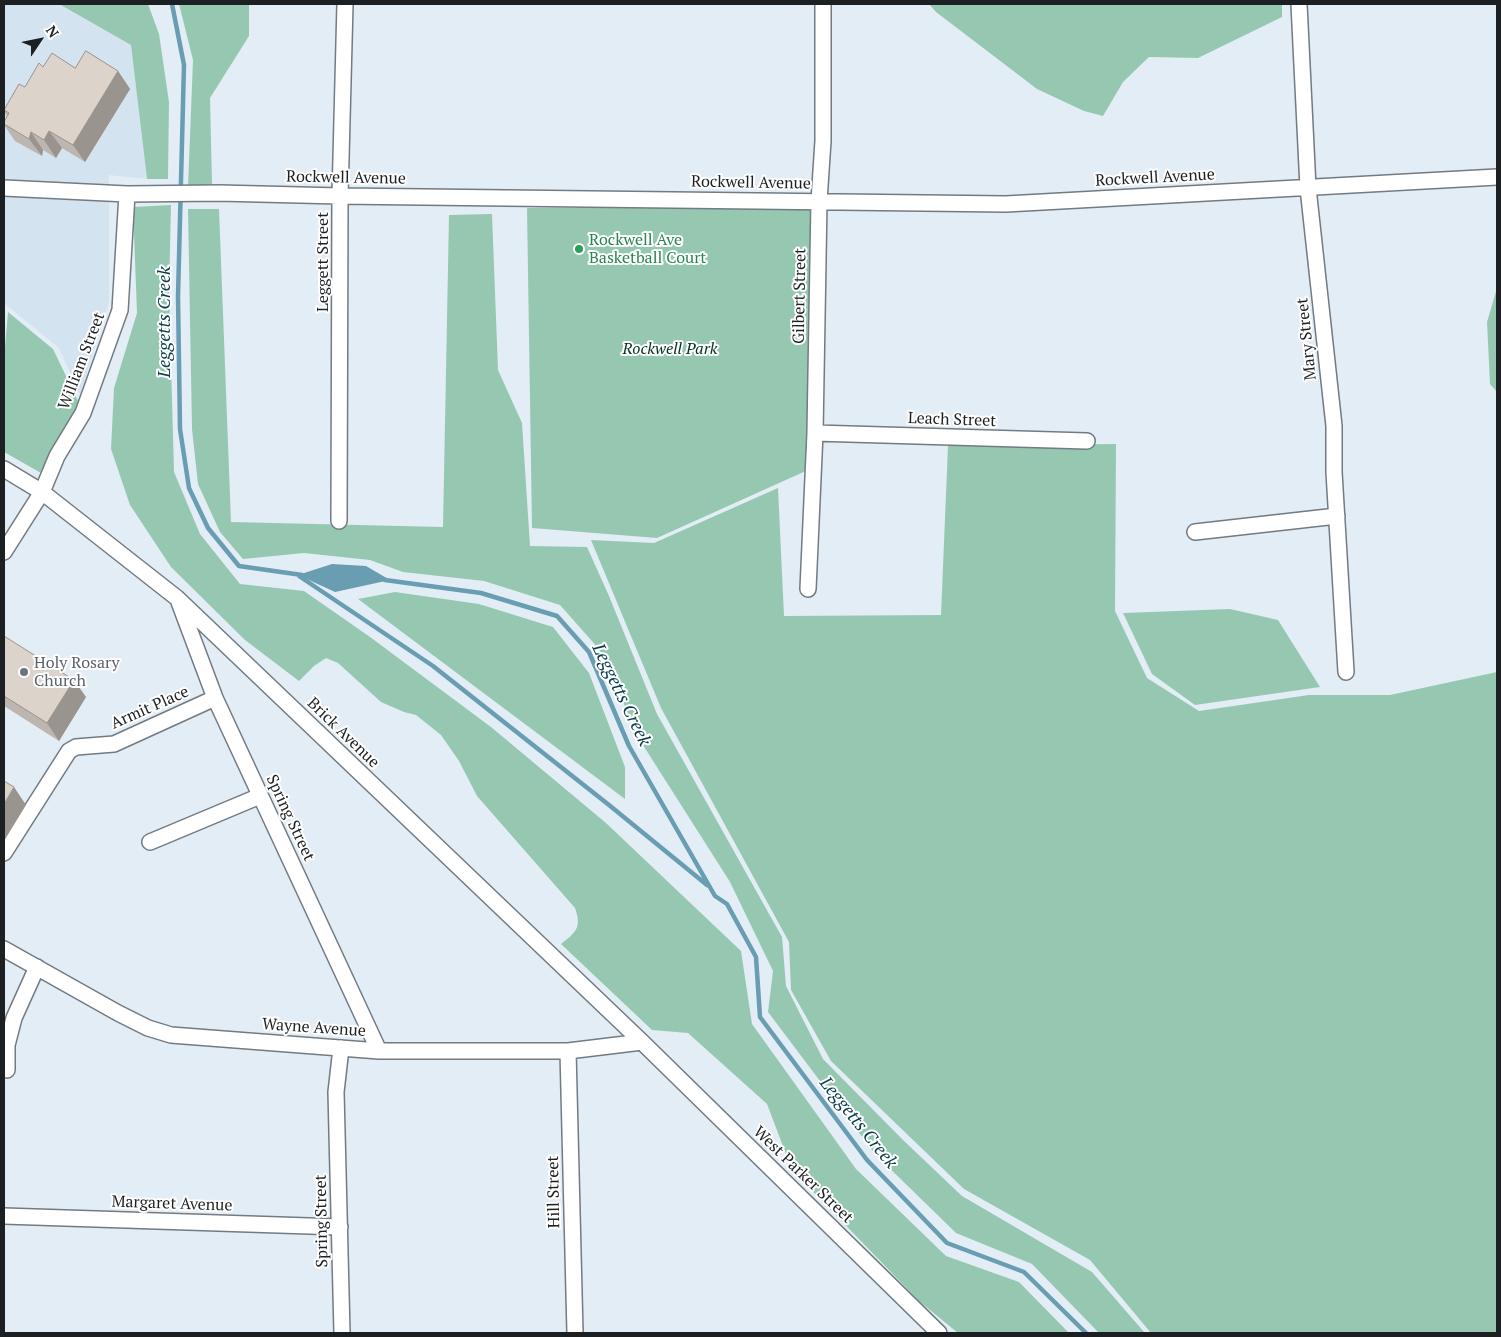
<!DOCTYPE html>
<html>
<head>
<meta charset="utf-8">
<style>
	body { margin:0 }
	#map { position:relative; width:1501px; height:1337px; overflow:hidden; background:#e3edf5; font-family:"PT Serif",serif }
	canvas { display:block }
	.frame { position:absolute; inset:0; border:5px solid #1c2023; pointer-events:none }
	.north { position:absolute; left:15px; top:15px; width:50px; height:50px; -webkit-text-stroke:4px #fff; paint-order:stroke; rotate:56deg; font-size:14px; font-weight:700; line-height:20px; text-align:center; color:#1c2023 }
	.north::after { content:''; display:block; margin:auto; width:18px; height:22px; background:#1c2023; clip-path:polygon(50% 0,100% 100%,50% 72%,0 100%) }
</style>
</head>
<body>
<div id="map">
<canvas width="1501" height="1337"></canvas>
<div class="frame"></div>
<div class="north">N</div>
</div>
<script>
const g = document.querySelector('canvas').getContext('2d');
g.lineJoin = 'round';
function fill(path, color) { g.fillStyle = color; g.fill(path, 'evenodd'); }
function stroke(path, color, width, dash) { g.strokeStyle = color; g.lineWidth = width; g.lineCap = dash ? 'butt' : 'round'; g.setLineDash(dash || []); g.stroke(path); }
function label(font, color, halo, rows, align = 'center') {
  g.font = font + ' "PT Serif",serif'; g.lineWidth = 4; g.setLineDash([]); g.textBaseline = 'middle'; g.strokeStyle = halo; g.fillStyle = color; for (const [text, x, y, turn = 0] of rows) {
    g.save(); g.translate(x, y); g.rotate((+turn || 0) * Math.PI / 180); g.textAlign = isNaN(turn) ? turn : align; if (halo) g.strokeText(text, 0, 0); g.fillText(text, 0, 0); g.restore();
  }
}
const built = new Path2D(`
	M4,4H59L131,45L147,179L109,175V302L80,395L59,348L4,303Z`);
const green = new Path2D(`
	M59,4H148L159,34L169,102L168,179H147L131,45Z
	M179,4H249V36L210,98L212,184L188,187L193,60Z
	M929,4H1282V17L1198,58L1149,57L1123,82L1103,116L1084,111L1037,89L936,12Z
	M171,205L169,291L174,472L200,534L240,584L304,591L370,637L491,727L606,823L741,951L752,1024L856,1169L946,1256L1019,1282L1069,1333H958L919,1301L792,1170L767,1104L688,1033L652,1030L561,944C576,932 582,928 575,908L477,796L459,761L441,735L416,715L404,712L381,702L338,663L326,658L314,666L299,681L245,640L171,567L130,505L111,449L114,388L137,313L133,207Z
	M815,205L808,470L657,538L532,528L527,208Z
	M188,209H219L231,522L443,527L449,215L492,214L498,370L522,423L530,546L587,547L609,596L657,714L782,937L786,986L823,1059L903,1140L962,1196L1092,1272L1145,1333H1099L1032,1264L956,1233L875,1154L768,1012L773,971L730,882L641,742L599,649L560,605L484,581L403,572L370,560L304,553L243,559L220,532L198,484L192,429Z
	M1497,288V392L1490,384L1487,322Z
	M8,312L53,349L79,403L41,473L4,452V359Z
	M1116,444L1115,611L1147,678L1199,711L1309,695H1390L1497,672V1333H1151L1090,1260L964,1189L831,1061L791,990L789,942L661,708L591,540L654,543L778,488L784,616L941,615L948,446Z
	M395,592L479,604L553,627L589,673L625,767V799L358,599Z
	M1230,609L1278,620L1320,687L1195,705L1152,674L1123,613Z`);
const water = new Path2D(`
	M332,564L366,566L390,580L335,592L298,575Z`);
const stream = new Path2D(`
	M172,4L184,65L178,296L180,429L189,488L208,528L239,566L302,575
	M299,576L433,666L609,805L707,885
	M385,580L481,593L557,616L589,652L629,746L715,896L727,904L756,957L760,1017L867,1160L947,1243L1024,1272L1086,1333`);
const minor = new Path2D(`
	M1299,4L1308,188L1334,426V472L1346,672
	M4,188L127,194L219,193L340,196L1006,204L1497,177
	M815,433L1087,441
	M4,469L42,492L177,598L642,1042L939,1333
	M339,521L340,196L345,4
	M1195,532L1337,516
	M4,552L42,492L57,456L83,413L120,310L127,194
	M808,589L815,433L819,201L823,141V4
	M179,602L215,698L379,1051
	M150,842L260,796
	M4,853L69,751L76,747L114,744L215,698
	M4,949L118,1013L148,1028L171,1035L379,1051H568L642,1042
	M341,1048L336,1092L342,1333
	M568,1051L575,1333
	M7,1070V1045L14,1018L37,967
	M4,1216L340,1227`);
const wall = new Path2D(`
	M43,67L118,71L130,89L85,162L62,148L56,158L43,150L42,156L15,141L4,125V122L7,116L4,111Z
	M4,636L86,697L59,741L4,706Z`);
const shadedWall = new Path2D(`
	M118,71L130,89L85,162L73,145Z
	M49,131L62,148L56,158L44,140Z
	M31,132L43,150L42,156L29,139Z
	M74,680L86,697L59,741L47,723Z
	M14,787L26,805L4,841V804Z`);
const building = new Path2D(`
	M86,51L118,71L73,145L49,131L44,140L31,132L29,139L4,124V122L9,113L4,110L19,84L25,87L39,63L43,67L52,53L75,68Z
	M4,636L74,680L47,723L4,696Z
	M4,781L14,787L4,804Z`);
const markers = [
	[579,249,5,"#2e9e5b"],
	[24,672,5,"#6b7280"]
];
const streetNames = [
	["Rockwell Avenue",346,178,1],
	["Rockwell Avenue",1155,178,-3],
	["Rockwell Avenue",751,183,1],
	["Leggett Street",323,262,-90],
	["Gilbert Street",800,296,-89],
	["Mary Street",1307,339,-96],
	["William Street",82,361,-69],
	["Leach Street",952,420,2],
	["Armit Place",150,708,-24],
	["Brick Avenue",343,733,44],
	["Spring Street",290,818,65],
	["Wayne Avenue",314,1028,4],
	["West Parker Street",803,1175,44],
	["Hill Street",554,1192,-91],
	["Margaret Avenue",172,1204,2],
	["Spring Street",322,1221,-91]
];
const leisureNames = [
	["Rockwell Ave",589,240],
	["Basketball Court",589,258]
];
const parkNames = [
	["Rockwell Park",670,349]
];
const worshipNames = [
	["Holy Rosary",34,663],
	["Church",34,681]
];
const waterNames = [
	["Leggetts Creek",165,322,-90],
	["Leggetts Creek",621,695,64],
	["Leggetts Creek",858,1123,51]
];
fill(built, '#d3e3f0');
fill(green, '#96c8b1');
fill(water, '#689db2');
stroke(stream, '#689db2', 4.5);
stroke(minor, '#727b82', 18);
stroke(minor, '#fff', 15);
fill(wall, '#bdb5af');
fill(shadedWall, '#9a948e');
fill(building, '#dcd3cb');
stroke(building, '#9a948e', 1);
for (const [x, y, r, color] of markers) { const dot = new Path2D(); dot.arc(x, y, r, 0, 2 * Math.PI); g.fillStyle = color; g.fill(dot); stroke(dot, '#fff', 2); }
label('16px', '#1c2023', '#fff', streetNames);
label('16px', '#27864d', '#fff', leisureNames, 'left');
label('italic 16px', '#053323', '#fff', parkNames);
label('16px', '#5b616d', '#fff', worshipNames, 'left');
label('italic 18px', '#0a3c4b', '#fff', waterNames);
</script>
</body>
</html>
